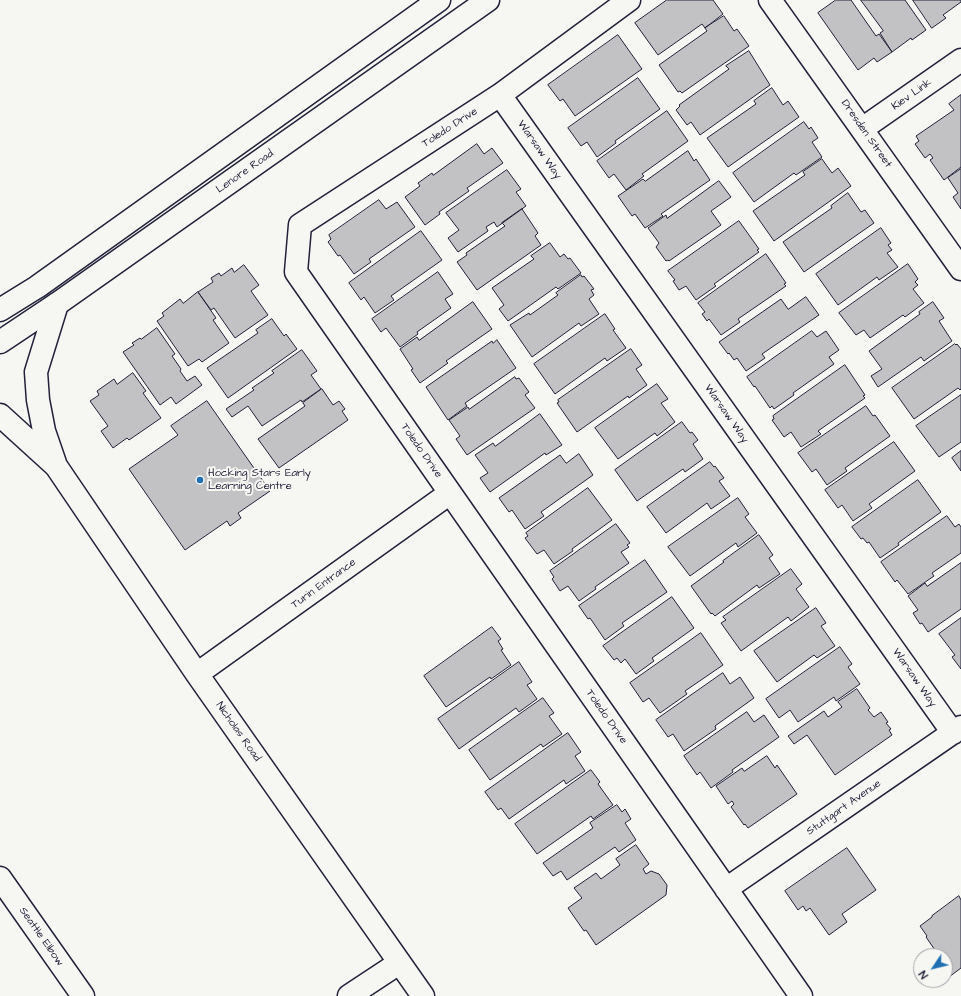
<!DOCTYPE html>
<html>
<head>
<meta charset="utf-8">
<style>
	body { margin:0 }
	#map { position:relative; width:961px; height:996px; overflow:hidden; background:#f6f6f2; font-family:"Architects Daughter",sans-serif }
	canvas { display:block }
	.north { position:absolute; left:913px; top:948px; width:40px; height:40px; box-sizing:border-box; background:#f6f6f2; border:1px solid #a1a1a9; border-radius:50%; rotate:235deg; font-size:11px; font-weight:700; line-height:16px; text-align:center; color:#22223b }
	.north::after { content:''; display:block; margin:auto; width:14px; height:18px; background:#1f6fb2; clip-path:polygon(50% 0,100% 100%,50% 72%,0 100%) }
</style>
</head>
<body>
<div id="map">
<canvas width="961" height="996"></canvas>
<div class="north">N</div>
</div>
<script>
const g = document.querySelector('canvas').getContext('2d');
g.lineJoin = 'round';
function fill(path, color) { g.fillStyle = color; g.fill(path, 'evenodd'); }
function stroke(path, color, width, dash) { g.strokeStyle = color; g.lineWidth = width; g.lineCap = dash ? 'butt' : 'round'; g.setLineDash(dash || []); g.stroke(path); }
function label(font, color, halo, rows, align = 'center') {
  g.font = font + ' "Architects Daughter",sans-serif'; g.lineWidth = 4; g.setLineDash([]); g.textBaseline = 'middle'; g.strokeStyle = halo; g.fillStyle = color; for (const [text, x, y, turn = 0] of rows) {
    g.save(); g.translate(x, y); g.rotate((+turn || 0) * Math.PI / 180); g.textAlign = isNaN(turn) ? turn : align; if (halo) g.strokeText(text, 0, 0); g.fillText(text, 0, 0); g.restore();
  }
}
const building = new Path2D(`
	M667,0H713L723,14L705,28L702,24L658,55L635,23Z
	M836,0H851L876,36L879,34L892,52L877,62L874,58L858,70L818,13Z
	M861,0H905L926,30L912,40L911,38L892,52L880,33L883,31Z
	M913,0H961V2L943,15L946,18L932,28Z
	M724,16L734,31L737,29L749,46L682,93L680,91L678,92L659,65L707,31L705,28Z
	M618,35L642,69L575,116L563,99L560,101L548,85Z
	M749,51L770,85L700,135L691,122L687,125L676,110L680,106L679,105L729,69L726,66Z
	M638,78L660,109L615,141L616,143L597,157L587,142L581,146L568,128Z
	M772,88L783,105L788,101L799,117L728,167L707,138L756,104L754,101Z
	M961,95V167L944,180L930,160L933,158L930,154L925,158L915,144L919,141L916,136L954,110L949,104Z
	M667,111L688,141L642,174L644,176L626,190L614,174L609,178L597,161Z
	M804,122L809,129L811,127L818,138L812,142L822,157L796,175L794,173L754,202L733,173Z
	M477,144L484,154L492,148L503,163L467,188L469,191L439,212L440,214L425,225L405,197L420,186L418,183L432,173L433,175Z
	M688,151L694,161L696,159L710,180L661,214L663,216L645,228L635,214L632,216L618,196L643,179L645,181Z
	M822,159L832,173L838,168L851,186L774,241L753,211L805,175L803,172Z
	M961,169V209L953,197L958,193L948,178Z
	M507,170L521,189L516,192L526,206L497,227L494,222L486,227L488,231L458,252L448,238L459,230L446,213Z
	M719,181L731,197L711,211L721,225L669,261L668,260L666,261L656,247L659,243L648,228L666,215L667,218Z
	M848,193L861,212L865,210L874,223L804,272L783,242L832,208L831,206Z
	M379,200L386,209L397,202L415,227L369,259L371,262L354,274L340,255L338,256L328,242L331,239L329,235Z
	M522,209L538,233L535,236L541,245L477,290L457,262L467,255L466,253L505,226L502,223Z
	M739,221L759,249L757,250L759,252L714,284L716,286L696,300L686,286L679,290L673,281L675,280L668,271Z
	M881,228L891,243L888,245L892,250L887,253L898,267L879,280L877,277L838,305L816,274Z
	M421,231L442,260L391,296L394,300L375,313L364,297L361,300L349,283Z
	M550,243L560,257L564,254L568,259L570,258L581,273L558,289L556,287L508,321L499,309L504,305L492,288L534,259L531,256Z
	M766,254L786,283L784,284L786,286L738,319L740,322L721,335L709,319L707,321L702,314L705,312L698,303Z
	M908,264L918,279L915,282L918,285L913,289L924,303L905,317L903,315L870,338L864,330L856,335L839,313Z
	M244,265L259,285L251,291L268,315L235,338L214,308L211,310L198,292L213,282L211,278L219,273L221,276L232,268L234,272Z
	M438,272L453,294L445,299L451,308L417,332L418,334L400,347L386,328L381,332L372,319Z
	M581,275L582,277L584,276L594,289L591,290L594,295L589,299L599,314L581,326L579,323L532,357L510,325L529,313L530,315L558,295L556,293Z
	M198,292L216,318L213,320L229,343L202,362L199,359L188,366L157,321L164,316L162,313L180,299L183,303Z
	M806,297L819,315L762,354L765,358L746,371L737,358L734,360L729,353L728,354L719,342L781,299L788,309Z
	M473,302L492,329L446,361L448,363L420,383L411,370L413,369L400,349L417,337L419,340Z
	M933,302L944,318L939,321L952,341L924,361L921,357L878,387L871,376L882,369L869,351L920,314L919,312Z
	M605,314L615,329L613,330L626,348L607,361L605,358L555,394L534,364Z
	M272,319L284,336L286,334L297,349L228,398L207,368L258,333L256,330Z
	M157,328L175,354L172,356L181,369L180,371L187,381L195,376L202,385L176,404L171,397L160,405L123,352L134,345L132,343L140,338L141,339Z
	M812,331L817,337L826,331L839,350L829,357L834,364L793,393L794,395L774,409L772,406L770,408L755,386L754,387L747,377Z
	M497,340L516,368L465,403L467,406L448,420L426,387L492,341L493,343Z
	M955,344L956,345L957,344L961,349V389L960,390L958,388L914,419L892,388Z
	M631,349L642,365L636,369L647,385L629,398L628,396L577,432L557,403L559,402L558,400Z
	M302,350L317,371L311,375L321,389L302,402L301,400L262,426L248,406L232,417L226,409L254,390L252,388L274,373L272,371Z
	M845,365L865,395L863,396L865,398L818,431L821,434L801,447L791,432L784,437L772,420L774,419L773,416Z
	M133,373L146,391L143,393L161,418L129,440L127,438L113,448L101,431L108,426L90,401L99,395L97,391L114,379L117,384Z
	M515,377L516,379L519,378L529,392L525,395L535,408L467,455L456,439L460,436L449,420L468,407L469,409Z
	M657,384L668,399L661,403L675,422L657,436L655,433L618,459L595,428Z
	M322,389L333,405L339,401L345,409L342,411L348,420L279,468L258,439L305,406L303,403Z
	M961,395V442L939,457L916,426Z
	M207,401L270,491L238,513L241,518L230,526L227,521L185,550L129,469L178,435L171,426Z
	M866,406L873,416L875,415L890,436L845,468L847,471L827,485L816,469L812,472L798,453Z
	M540,414L562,445L546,455L545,453L490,492L480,478L488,473L475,455L493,443L495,446Z
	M682,422L690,433L692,432L698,440L693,444L703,459L685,472L683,469L637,501L615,470Z
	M894,442L915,471L869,504L872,508L853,521L842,505L838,508L825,490Z
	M961,451V471L952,458Z
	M579,454L593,475L541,512L544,516L525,529L512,510L509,512L499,498L560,455L566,463Z
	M710,462L714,467L715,466L724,478L719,481L730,496L711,509L707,503L666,533L647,507Z
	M918,480L941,512L898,543L899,545L880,558L869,542L867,543L863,538L861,539L852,527Z
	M588,488L612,520L572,549L573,551L554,564L544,550L537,554L525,538L528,536L526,533Z
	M738,498L749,514L745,517L757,533L738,547L736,543L690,576L668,547Z
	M947,516L955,527L959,524L961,527V553L932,573L934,576L908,594L897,580L895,582L881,562Z
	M616,524L630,543L627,545L629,547L621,552L629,563L595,587L596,589L579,601L568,586L560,591L552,579L554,577L550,571Z
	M759,535L773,555L769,558L780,574L759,588L757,585L715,616L712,613L711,614L691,586L724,562L723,561Z
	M645,560L667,592L622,623L624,626L605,640L590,618L588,619L579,606Z
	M961,563V609L928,632L922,623L920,624L913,613L918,610L908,596L925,583L927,586Z
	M791,569L802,584L796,589L809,607L791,621L788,617L741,651L721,623L726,620L723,617Z
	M672,597L694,628L652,658L654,661L636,674L625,659L621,663L617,658L614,660L603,646Z
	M816,608L826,623L821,626L835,646L817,658L814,655L777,682L754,651Z
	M961,618V669L952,657L955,655L939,634Z
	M492,627L501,639L498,641L503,649L501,650L511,665L491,679L490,677L446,707L424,676Z
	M701,633L723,665L685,691L687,694L660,713L649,698L643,702L630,683Z
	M840,647L852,664L848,667L860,684L836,701L834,697L798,722L790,710L779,718L766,699Z
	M519,662L532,682L527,685L537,699L519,712L516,708L459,749L438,719Z
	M723,673L730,684L740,677L754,698L715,726L716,729L684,751L673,734L668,737L656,720Z
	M857,689L870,708L868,710L874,717L881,712L888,722L886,723L891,729L889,730L892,735L835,775L807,735L794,744L788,736L824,711L828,717L842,707L838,702Z
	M543,698L554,713L549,716L562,734L543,747L541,744L490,780L469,750Z
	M747,712L754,722L764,715L779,737L732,770L733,772L711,788L700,772L697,775L684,756Z
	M568,733L581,752L575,756L585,771L566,784L564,780L509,819L501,808L498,810L485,792Z
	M767,756L775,768L777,765L797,794L748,828L745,824L744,825L731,807L734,804L732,801L728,804L716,786L742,768L744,771Z
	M591,770L600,782L598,784L613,805L593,819L591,816L537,854L515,824Z
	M617,805L622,812L625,809L631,819L625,823L636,840L619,852L615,847L567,880L561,871L553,876L543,863L593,828L590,823Z
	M636,845L649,864L643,869L646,874L651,871L659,874L667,885L666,895L596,945L586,930L584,931L568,908L582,898L574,888L596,873L601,879L620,865L616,859Z
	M847,848L876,890L842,914L847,922L829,935L810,908L806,911L803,906L798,910L785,891Z
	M959,896L961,900V968L949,977L945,971V956H939L926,937L927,936L920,926L932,917V916Z`);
const street = new Path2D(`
	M629,0L500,95L300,225L296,272L801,996
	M770,0L961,269
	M500,95L953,733
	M862,129L961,60
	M0,415L56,466L197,674L423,996
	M55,463L44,431L38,400L36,372L57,304
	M197,674L450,493
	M0,878L83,996
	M726,889L961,727
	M349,996L399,963`);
const secondary = new Path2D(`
	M0,310L37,287L439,0
	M0,342L57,304L488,0`);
const markers = [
	[200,480,4,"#1f6fb2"]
];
const streetNames = [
	["Kiev Link",912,95,-35],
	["Toledo Drive",450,128,-33],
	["Dresden Street",866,134,55],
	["Warsaw Way",539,150,55],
	["Lenore Road",245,172,-35],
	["Warsaw Way",726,414,55],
	["Toledo Drive",421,451,55],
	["Turin Entrance",324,584,-36],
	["Warsaw Way",914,678,55],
	["Toledo Drive",606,717,55],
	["Nicholas Road",238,732,55],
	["Stuttgart Avenue",844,808,-35],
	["Seattle Elbow",41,937,55]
];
const poiNames = [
	["Hocking Stars Early",208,474],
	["Learning Centre",208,487]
];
fill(building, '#c2c2c4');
stroke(building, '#22223b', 1);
stroke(street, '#22223b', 25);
stroke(secondary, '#22223b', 25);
stroke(street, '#f6f6f2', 22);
stroke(secondary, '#f6f6f2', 22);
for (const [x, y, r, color] of markers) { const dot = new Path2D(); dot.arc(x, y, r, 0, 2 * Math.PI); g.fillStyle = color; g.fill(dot); stroke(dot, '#f6f6f2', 1.5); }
label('11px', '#22223b', '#f6f6f2', streetNames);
label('11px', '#22223b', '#f6f6f2', poiNames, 'left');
</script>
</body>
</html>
